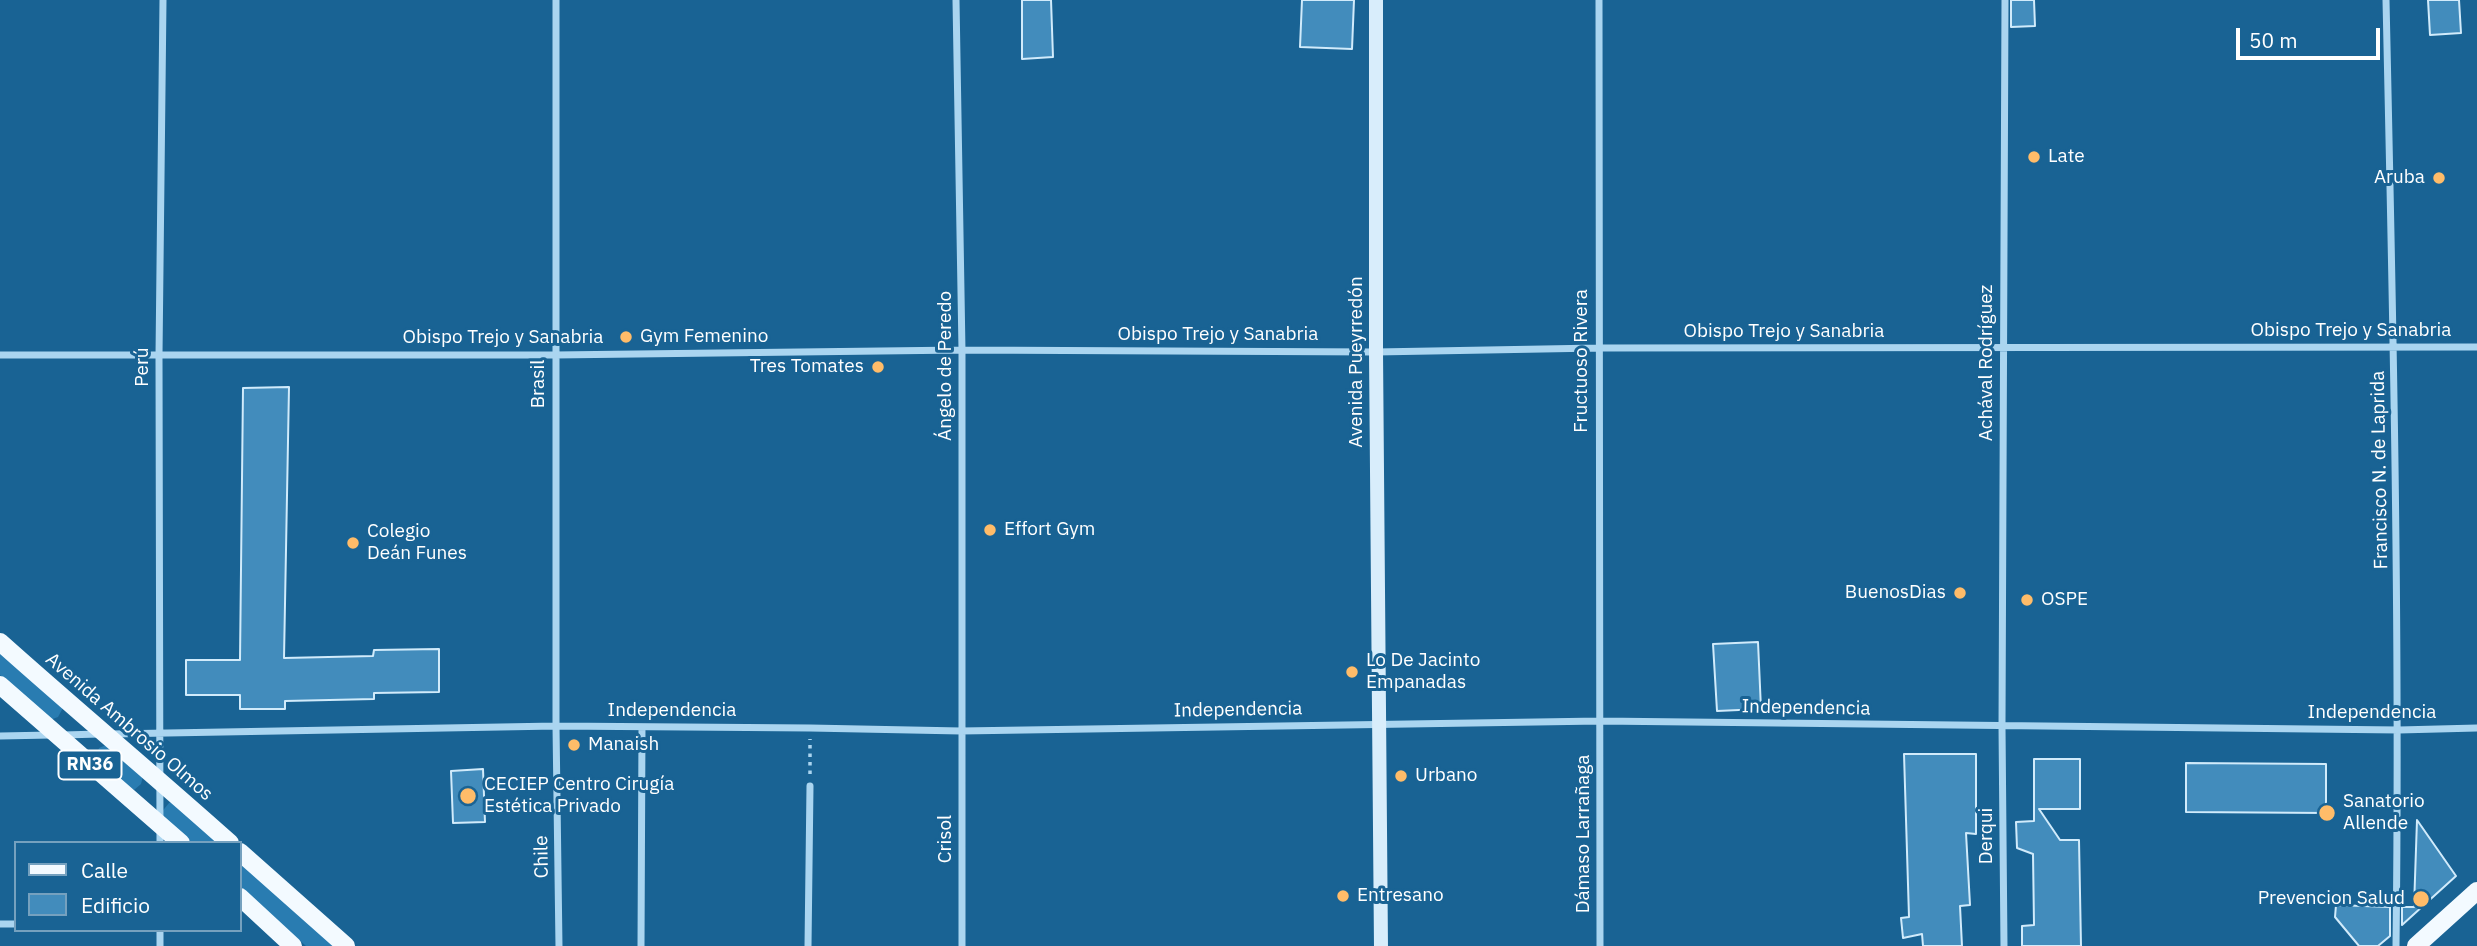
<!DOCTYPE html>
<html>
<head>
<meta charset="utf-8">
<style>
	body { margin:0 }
	#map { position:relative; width:2477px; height:946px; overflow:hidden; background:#196394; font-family:"IBM Plex Sans",sans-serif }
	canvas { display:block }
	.legend { position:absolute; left:14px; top:841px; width:228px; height:91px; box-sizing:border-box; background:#196394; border:2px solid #75a1bf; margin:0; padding:9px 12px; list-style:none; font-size:21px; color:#fff }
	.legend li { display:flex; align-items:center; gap:14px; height:35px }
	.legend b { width:35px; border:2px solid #75a1bf }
	.scale { position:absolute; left:2236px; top:28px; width:144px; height:32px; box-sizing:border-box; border:4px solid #fff; border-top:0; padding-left:9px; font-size:21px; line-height:24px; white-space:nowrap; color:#fff; -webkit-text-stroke:5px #196394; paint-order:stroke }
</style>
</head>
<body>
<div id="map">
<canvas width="2477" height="946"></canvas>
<ul class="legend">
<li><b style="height:9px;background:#f3faff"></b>Calle</li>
<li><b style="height:19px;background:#428cbc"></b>Edificio</li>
</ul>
<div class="scale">50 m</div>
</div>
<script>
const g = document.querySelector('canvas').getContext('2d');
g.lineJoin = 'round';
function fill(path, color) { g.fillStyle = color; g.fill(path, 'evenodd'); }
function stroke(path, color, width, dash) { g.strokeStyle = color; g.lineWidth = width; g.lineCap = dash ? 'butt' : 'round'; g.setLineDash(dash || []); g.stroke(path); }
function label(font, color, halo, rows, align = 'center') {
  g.font = font + ' "IBM Plex Sans",sans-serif'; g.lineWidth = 6; g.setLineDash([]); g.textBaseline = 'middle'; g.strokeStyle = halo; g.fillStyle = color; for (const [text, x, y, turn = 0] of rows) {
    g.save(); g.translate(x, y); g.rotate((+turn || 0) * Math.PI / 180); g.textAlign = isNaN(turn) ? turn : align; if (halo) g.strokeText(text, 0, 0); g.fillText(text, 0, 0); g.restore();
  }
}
const green = new Path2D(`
	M0,645L64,706L58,717L50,720L0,675Z
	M106,745L143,776L141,784L134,790L95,760L99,748Z
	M175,800L222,843H192L160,814L169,803Z
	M240,859L338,946H306L240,886Z`);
const building = new Path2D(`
	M1022,0H1051L1053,57L1022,59Z
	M1302,0H1354L1352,49L1300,47Z
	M2011,0H2034L2035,26L2011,27Z
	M2428,0H2459L2461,33L2430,35Z
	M289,387L284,658L373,656L374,650L439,649V692L374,693V699L285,701V709H240V695H186V660H240L243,388Z
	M1758,642L1761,709L1717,711L1713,644Z
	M1904,754H1976V834L1966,833L1970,905L1960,906L1962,946H1923L1922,934L1903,938L1901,918L1909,917Z
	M2034,759H2080V809H2039L2060,840H2079L2081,946H2022V926L2034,925L2033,854L2017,848L2016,822L2034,821Z
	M2186,763L2326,764V813L2186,812Z
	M483,769L485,822L453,823L451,771Z
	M2417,820L2456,876L2402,925V907H2414Z
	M2336,905L2390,907V936L2378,946H2359L2335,917Z`);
const path = new Path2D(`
	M810,774V739`);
const street = new Path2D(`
	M556,0V726L559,946
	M956,0L962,350V946
	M1599,0L1600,946
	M2386,0C2393,315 2400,631 2396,946
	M0,355H555L962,350L1376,352L1598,348L2477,347
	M112,734L556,726L810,728L961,731L1600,721L2399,730L2477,728
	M63,735L100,734
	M0,736L51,735
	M160,843L159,355L163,0
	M0,924H16
	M160,930V946
	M641,946L642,727
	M808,946L810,786
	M2004,946L2002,726L2005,0`);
const secondary = new Path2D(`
	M1376,0V352L1381,946`);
const primary = new Path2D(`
	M0,642C76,710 154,775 230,843
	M0,685L181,843
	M240,852L346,946
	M240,897L293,946
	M2416,946L2477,891`);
const markers = [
	[2034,157,7,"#ffbc69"],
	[2439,178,7,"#ffbc69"],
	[626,337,7,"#ffbc69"],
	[878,367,7,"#ffbc69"],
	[990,530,7,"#ffbc69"],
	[353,543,7,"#ffbc69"],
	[1960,593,7,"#ffbc69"],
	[2027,600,7,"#ffbc69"],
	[1352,672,7,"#ffbc69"],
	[574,745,7,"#ffbc69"],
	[1401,776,7,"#ffbc69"],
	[468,796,9,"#ffbc69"],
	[2327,813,9,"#ffbc69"],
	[1343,896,7,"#ffbc69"],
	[2421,899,9,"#ffbc69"]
];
const shields = [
	[90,765,63]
];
const shieldNames = [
	["RN36",90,765]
];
const poiNames = [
	["Late",2048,157],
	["Aruba",2425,178,"right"],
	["Gym Femenino",640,337],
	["Tres Tomates",864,367,"right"],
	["Effort Gym",1004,530],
	["Colegio",367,532],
	["Deán Funes",367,554],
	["BuenosDias",1946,593,"right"],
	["OSPE",2041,600],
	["Lo De Jacinto",1366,661],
	["Empanadas",1366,683],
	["Manaish",588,745],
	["Urbano",1415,776],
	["CECIEP Centro Cirugía",484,785],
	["Estética Privado",484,807],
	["Sanatorio",2343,802],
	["Allende",2343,824],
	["Entresano",1357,896],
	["Prevencion Salud",2405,899,"right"]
];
const streetNames = [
	["Obispo Trejo y Sanabria",2351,331],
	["Obispo Trejo y Sanabria",1784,332],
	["Obispo Trejo y Sanabria",1218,335],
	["Obispo Trejo y Sanabria",503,338],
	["Fructuoso Rivera",1582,361,-90],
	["Avenida Pueyrredón",1357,362,-90],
	["Achával Rodríguez",1987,363,-90],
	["Ángelo de Peredo",946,366,-90],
	["Perú",143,367,-90],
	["Brasil",539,384,-90],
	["Francisco N. de Laprida",2380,470,-91],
	["Independencia",1806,708,1],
	["Independencia",1238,710,-1],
	["Independencia",672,711],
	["Independencia",2372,713],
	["Avenida Ambrosio Olmos",129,727,41],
	["Dámaso Larrañaga",1584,834,-90],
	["Derqui",1987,836,-90],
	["Crisol",946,839,-90],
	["Chile",542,857,-91]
];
fill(green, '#297cb1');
fill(building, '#428cbc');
stroke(building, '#d1ebfb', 2);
stroke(path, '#aad5f0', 3.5, [3.5, 5]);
stroke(street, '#aad5f0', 7);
stroke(secondary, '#d8edfb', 14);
stroke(primary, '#f3faff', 18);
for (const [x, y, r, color] of markers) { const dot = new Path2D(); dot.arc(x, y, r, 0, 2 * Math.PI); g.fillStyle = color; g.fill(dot); stroke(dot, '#196394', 2.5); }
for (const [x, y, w] of shields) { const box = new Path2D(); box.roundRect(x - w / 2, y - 14.5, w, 29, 5); g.fillStyle = '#196394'; g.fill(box); stroke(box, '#fff', 2); }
label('bold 18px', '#fff', null, shieldNames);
label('19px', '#fff', '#196394', poiNames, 'left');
label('19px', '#fff', '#196394', streetNames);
</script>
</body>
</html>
